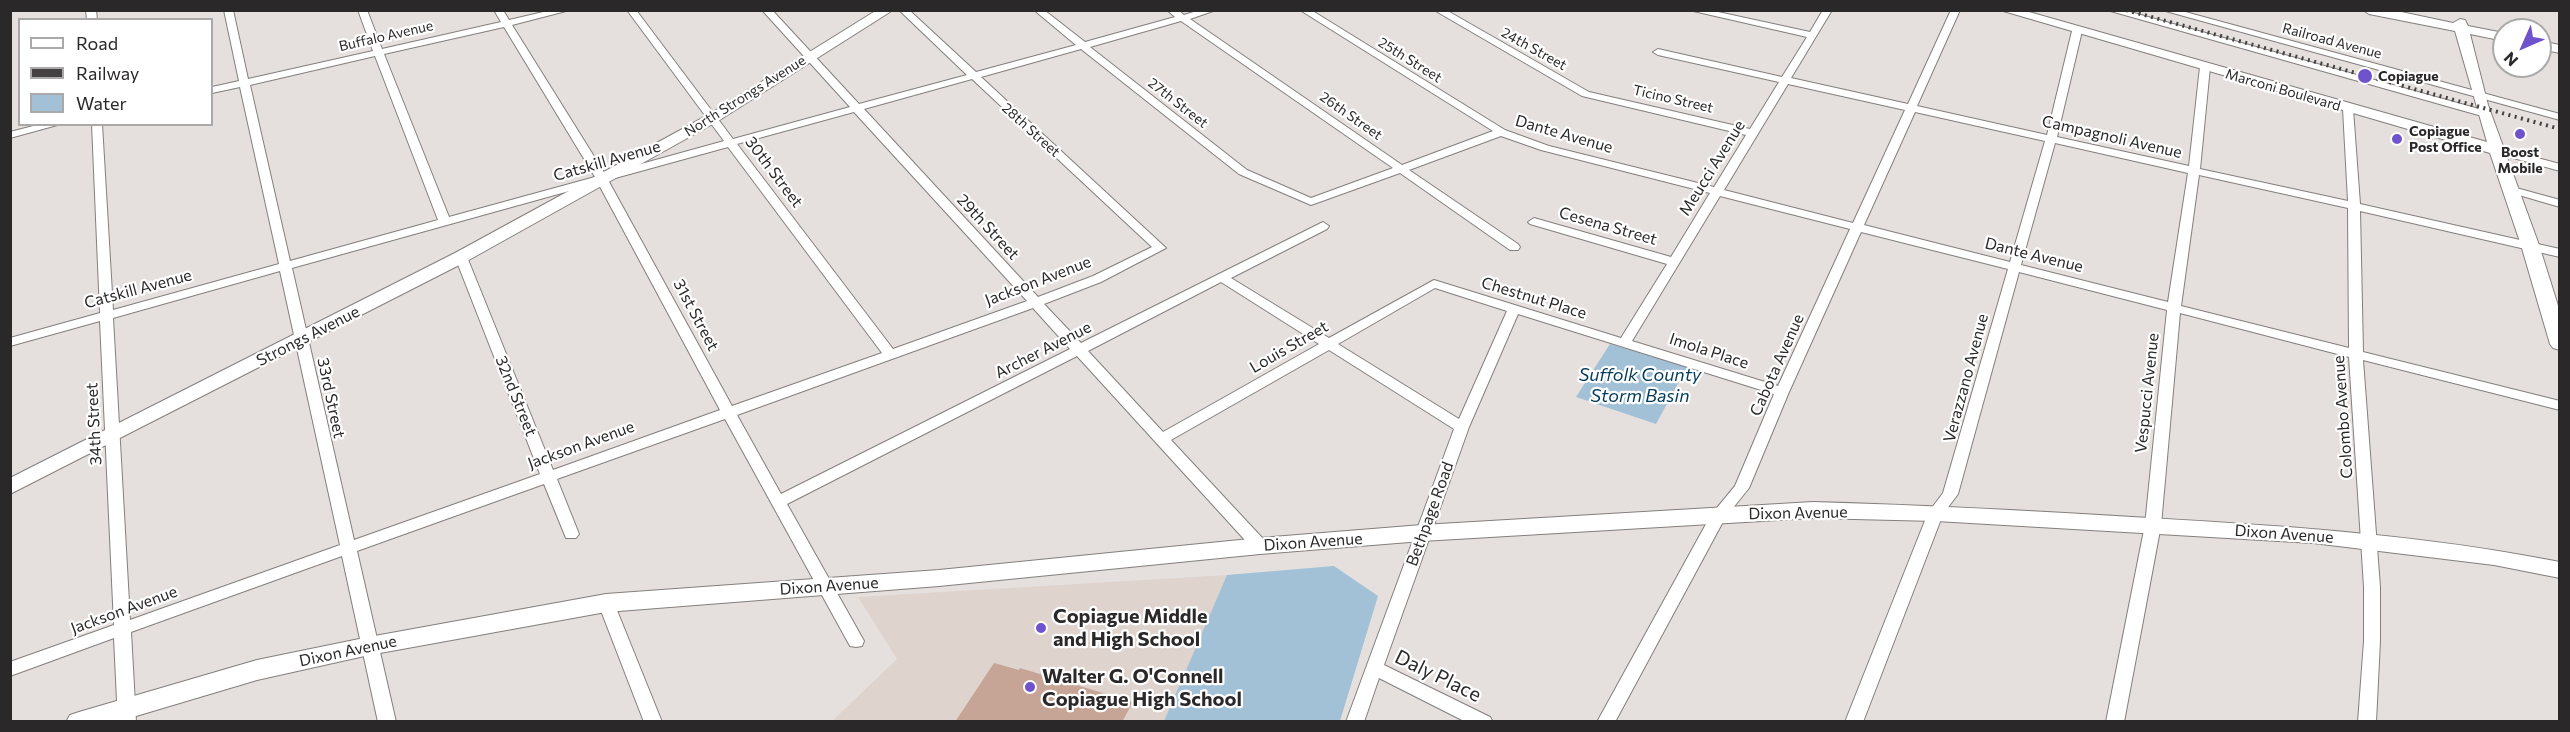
<!DOCTYPE html>
<html>
<head>
<meta charset="utf-8">
<style>
	body { margin:0 }
	#map { position:relative; width:2570px; height:732px; overflow:hidden; background:#e5e0de; font-family:Commissioner,sans-serif }
	canvas { display:block }
	.frame { position:absolute; inset:0; border:12px solid #2a2828; pointer-events:none }
	.legend { position:absolute; left:18px; top:18px; width:195px; height:108px; box-sizing:border-box; background:#fff; border:2px solid #aaa9a9; margin:0; padding:8px 10px; list-style:none; font-size:18px; color:#2a2828 }
	.legend li { display:flex; align-items:center; gap:12px; height:30px }
	.legend b { width:30px; border:2px solid #aaa9a9 }
	.north { position:absolute; left:2492px; top:18px; width:60px; height:60px; box-sizing:border-box; background:#fff; border:2px solid #aaa9a9; border-radius:50%; rotate:225deg; font-size:16px; font-weight:700; line-height:24px; text-align:center; color:#2a2828 }
	.north::after { content:''; display:block; margin:auto; width:21px; height:27px; background:#6e53cc; clip-path:polygon(50% 0,100% 100%,50% 72%,0 100%) }
</style>
</head>
<body>
<div id="map">
<canvas width="2570" height="732"></canvas>
<div class="frame"></div>
<ul class="legend">
<li><b style="height:8px;background:#fff"></b>Road</li>
<li><b style="height:8px;background:#434141"></b>Railway</li>
<li><b style="height:16px;background:#a2c0d6"></b>Water</li>
</ul>
<div class="north">N</div>
</div>
<script>
const g = document.querySelector('canvas').getContext('2d');
g.lineJoin = 'round';
function fill(path, color) { g.fillStyle = color; g.fill(path, 'evenodd'); }
function stroke(path, color, width, dash) { g.strokeStyle = color; g.lineWidth = width; g.lineCap = dash ? 'butt' : 'round'; g.setLineDash(dash || []); g.stroke(path); }
function label(font, color, halo, rows, align = 'center') {
  g.font = font + ' Commissioner,sans-serif'; g.lineWidth = 4.5; g.setLineDash([]); g.textBaseline = 'middle'; g.strokeStyle = halo; g.fillStyle = color; for (const [text, x, y, turn = 0] of rows) {
    g.save(); g.translate(x, y); g.rotate((+turn || 0) * Math.PI / 180); g.textAlign = isNaN(turn) ? turn : align; if (halo) g.strokeText(text, 0, 0); g.fillText(text, 0, 0); g.restore();
  }
}
const built = new Path2D(`
	M1227,575L1164,721L831,722L897,659L858,597Z`);
const water = new Path2D(`
	M1610,344L1687,367L1656,424L1576,397Z
	M1334,566L1378,596L1340,721H1164L1227,575Z`);
const building = new Path2D(`
	M994,663L1019,670L1020,668L1133,702L1122,722H955Z`);
const street = new Path2D(`
	M86,10H96L97,20H87Z
	M224,10H233L248,79L373,51L358,10H367L382,49L501,22L494,10H503L509,20L552,10H570L512,25L605,174L724,141L627,10H636L733,139L850,107L762,10H772L859,104L967,75L899,10H909L976,72L1076,45L1034,10H1044L1085,42L1175,17L1167,10H1178L1184,15L1200,10H1216L1190,19L1402,165L1493,131L1300,10H1311L1505,130L1549,146L1714,187L1746,135L1582,96L1434,10H1446L1589,92L1750,129L1779,82L1658,55L1653,52L1658,49L1782,77L1807,37L1689,10H1709L1810,32L1823,10H1832L1791,78L1908,104L1951,10H1960L1917,106L2047,135L2072,31L2077,28L2082,31L2057,137L2189,166L2200,67L2205,64L2210,67L2200,169L2348,201L2343,109L2348,106L2353,109L2360,204L2560,249V257L2360,211L2363,352L2560,401V410L2363,360L2380,587V641L2376,722H2358L2364,641V587L2349,357L2180,313L2161,525L2124,722H2106L2145,525L2167,310L2019,272L1958,494L1943,514L1863,722H1845L1928,513L1943,493L2008,269L1861,232L1789,392L1749,488L1725,518L1615,722H1597L1711,515L1735,486L1774,394L1518,314L1469,427L1384,665L1490,717L1493,722H1466L1379,678L1364,722H1346L1454,429L1329,350L1171,440L1266,542L1268,546L1266,550H1254L1077,356L787,504L864,641L862,646L856,647L850,646L725,419L557,479L579,534L576,538H566L544,484L357,551L396,722H378L342,556L131,632L136,722H118L114,638L10,676V662L114,625L100,321L10,346V338L100,313L92,124H102L113,310L279,264L240,87L212,93V87L239,81ZM1181,21L1393,168L1311,198L1247,170L1090,47ZM504,27L595,177L449,217L384,54ZM1081,49L1239,174L1311,205L1400,173L1510,250H1518L1520,247L1518,244L1409,170L1501,136L1541,150L1710,193L1671,257L1534,218L1528,222L1530,224L1667,264L1621,338L1434,280L1329,338L1231,278L1327,229L1329,226L1323,222L1081,343L1044,304L1101,282L1166,248L981,77ZM375,56L438,220L290,261L250,85ZM972,79L1152,247L1093,276L1038,297L864,109ZM1788,84L1905,110L1853,223L1724,190ZM854,112L1027,301L893,349L737,144ZM1915,112L2045,141L2010,262L1864,225ZM2055,143L2188,173L2168,302L2021,265ZM728,147L882,353L732,406L608,180ZM2199,175L2348,208L2349,348L2181,306ZM598,183L720,410L553,470L467,257L465,254H457L455,257L540,474L354,540L292,268ZM1720,196L1850,229L1778,386L1632,341ZM280,271L340,545L130,620L113,318ZM1221,282L1319,344L1163,432L1088,351ZM1435,288L1507,311L1459,419L1338,344ZM1033,308L1070,349L781,494L737,415Z
	M2107,10H2123L2490,112L2491,114L2486,117L2482,116Z
	M2162,10H2178L2560,114V120Z
	M41,124H61L10,138V132Z
	M2496,147L2560,164V171L2492,152V148Z
	M2509,186L2560,200V207L2505,191V187Z
	M606,597L612,599L614,603L662,722H644L598,603L600,599Z`);
const secondary = new Path2D(`
	M877,10H893L718,121L467,261L10,494V478L455,253L708,115Z
	M2000,10H2022L2487,142L2455,31L2369,14L2363,10H2392L2453,23L2460,19L2465,20L2468,26L2504,33V41L2470,34L2488,105L2539,245L2560,312V350L2553,348L2550,344L2521,245L2490,153Z
	M2540,41L2560,45V53L2540,49Z
	M1813,502C1925,505 2037,511 2149,518C2287,526 2424,535 2560,562V578L2494,565L2313,543L1936,521L1813,518L1422,541L1260,554L939,586L606,612L369,655L257,680L116,722H66L70,715L79,712L257,660L369,637L606,594L939,570L1260,538L1422,525Z`);
const rail = new Path2D(`
	M2126,10L2560,129`);
const markers = [
	[2365,76,8,"#6e53cc"],
	[2520,134,6,"#6e53cc"],
	[2397,139,6,"#6e53cc"],
	[1041,628,6,"#6e53cc"],
	[1030,687,6,"#6e53cc"]
];
const farStreetnames = [
	["Buffalo Avenue",386,36,-13],
	["Railroad Avenue",2332,41,15],
	["24th Street",1534,49,29],
	["25th Street",1410,60,32],
	["Marconi Boulevard",2283,90,16],
	["North Strongs Avenue",745,96,-32],
	["Ticino Street",1673,99,13],
	["27th Street",1178,103,38],
	["26th Street",1351,116,35],
	["28th Street",1031,130,42]
];
const farPoinames = [
	["Copiague",2378,76],
	["Copiague",2409,131],
	["Post Office",2409,147],
	["Boost",2520,152,"center"],
	["Mobile",2520,168,"center"]
];
const streetNames = [
	["Dante Avenue",1564,134,16],
	["Campagnoli Avenue",2112,137,13],
	["Catskill Avenue",607,161,-16],
	["Meucci Avenue",1712,168,-58],
	["30th Street",774,172,53],
	["Cesena Street",1608,226,16],
	["29th Street",988,227,47],
	["Dante Avenue",2034,255,14],
	["Jackson Avenue",1038,281,-21],
	["Catskill Avenue",138,289,-15],
	["Chestnut Place",1534,298,17],
	["31st Street",696,315,62],
	["Strongs Avenue",308,336,-27],
	["Louis Street",1289,347,-30],
	["Archer Avenue",1043,350,-27],
	["Imola Place",1709,351,18],
	["Cabota Avenue",1777,365,-66],
	["Verazzano Avenue",1966,378,-75],
	["Vespucci Avenue",2147,393,-84],
	["32nd Street",516,396,68],
	["33rd Street",331,398,78],
	["Colombo Avenue",2343,417,-94],
	["34th Street",94,424,-93],
	["Jackson Avenue",581,445,-20],
	["Dixon Avenue",1798,513,-1],
	["Bethpage Road",1430,514,-70],
	["Dixon Avenue",2284,534,4],
	["Dixon Avenue",1313,542,-4],
	["Dixon Avenue",829,586,-4],
	["Jackson Avenue",124,610,-20],
	["Dixon Avenue",348,651,-12]
];
const waterNames = [
	["Suffolk County",1640,375],
	["Storm Basin",1640,396]
];
const nearPoinames = [
	["Copiague Middle",1053,616],
	["and High School",1053,639],
	["Walter G. O'Connell",1042,676],
	["Copiague High School",1042,699]
];
const nearStreetnames = [
	["Daly Place",1438,676,26]
];
fill(built, '#dfd3ce');
fill(water, '#a2c0d6');
fill(building, '#c6a496');
stroke(street, '#837f7d', 2);
stroke(secondary, '#837f7d', 2);
fill(street, '#fff');
fill(secondary, '#fff');
stroke(rail, '#434141', 4, [2, 4.5]);
for (const [x, y, r, color] of markers) { const dot = new Path2D(); dot.arc(x, y, r, 0, 2 * Math.PI); g.fillStyle = color; g.fill(dot); stroke(dot, '#fff', 2); }
label('14px', '#2a2828', '#fff', farStreetnames);
label('bold 14px', '#2a2828', '#fff', farPoinames, 'left');
label('16px', '#2a2828', '#fff', streetNames);
label('italic 18px', '#023b59', '#fff', waterNames);
label('bold 20px', '#2a2828', '#fff', nearPoinames, 'left');
label('20px', '#2a2828', '#fff', nearStreetnames);
</script>
</body>
</html>
